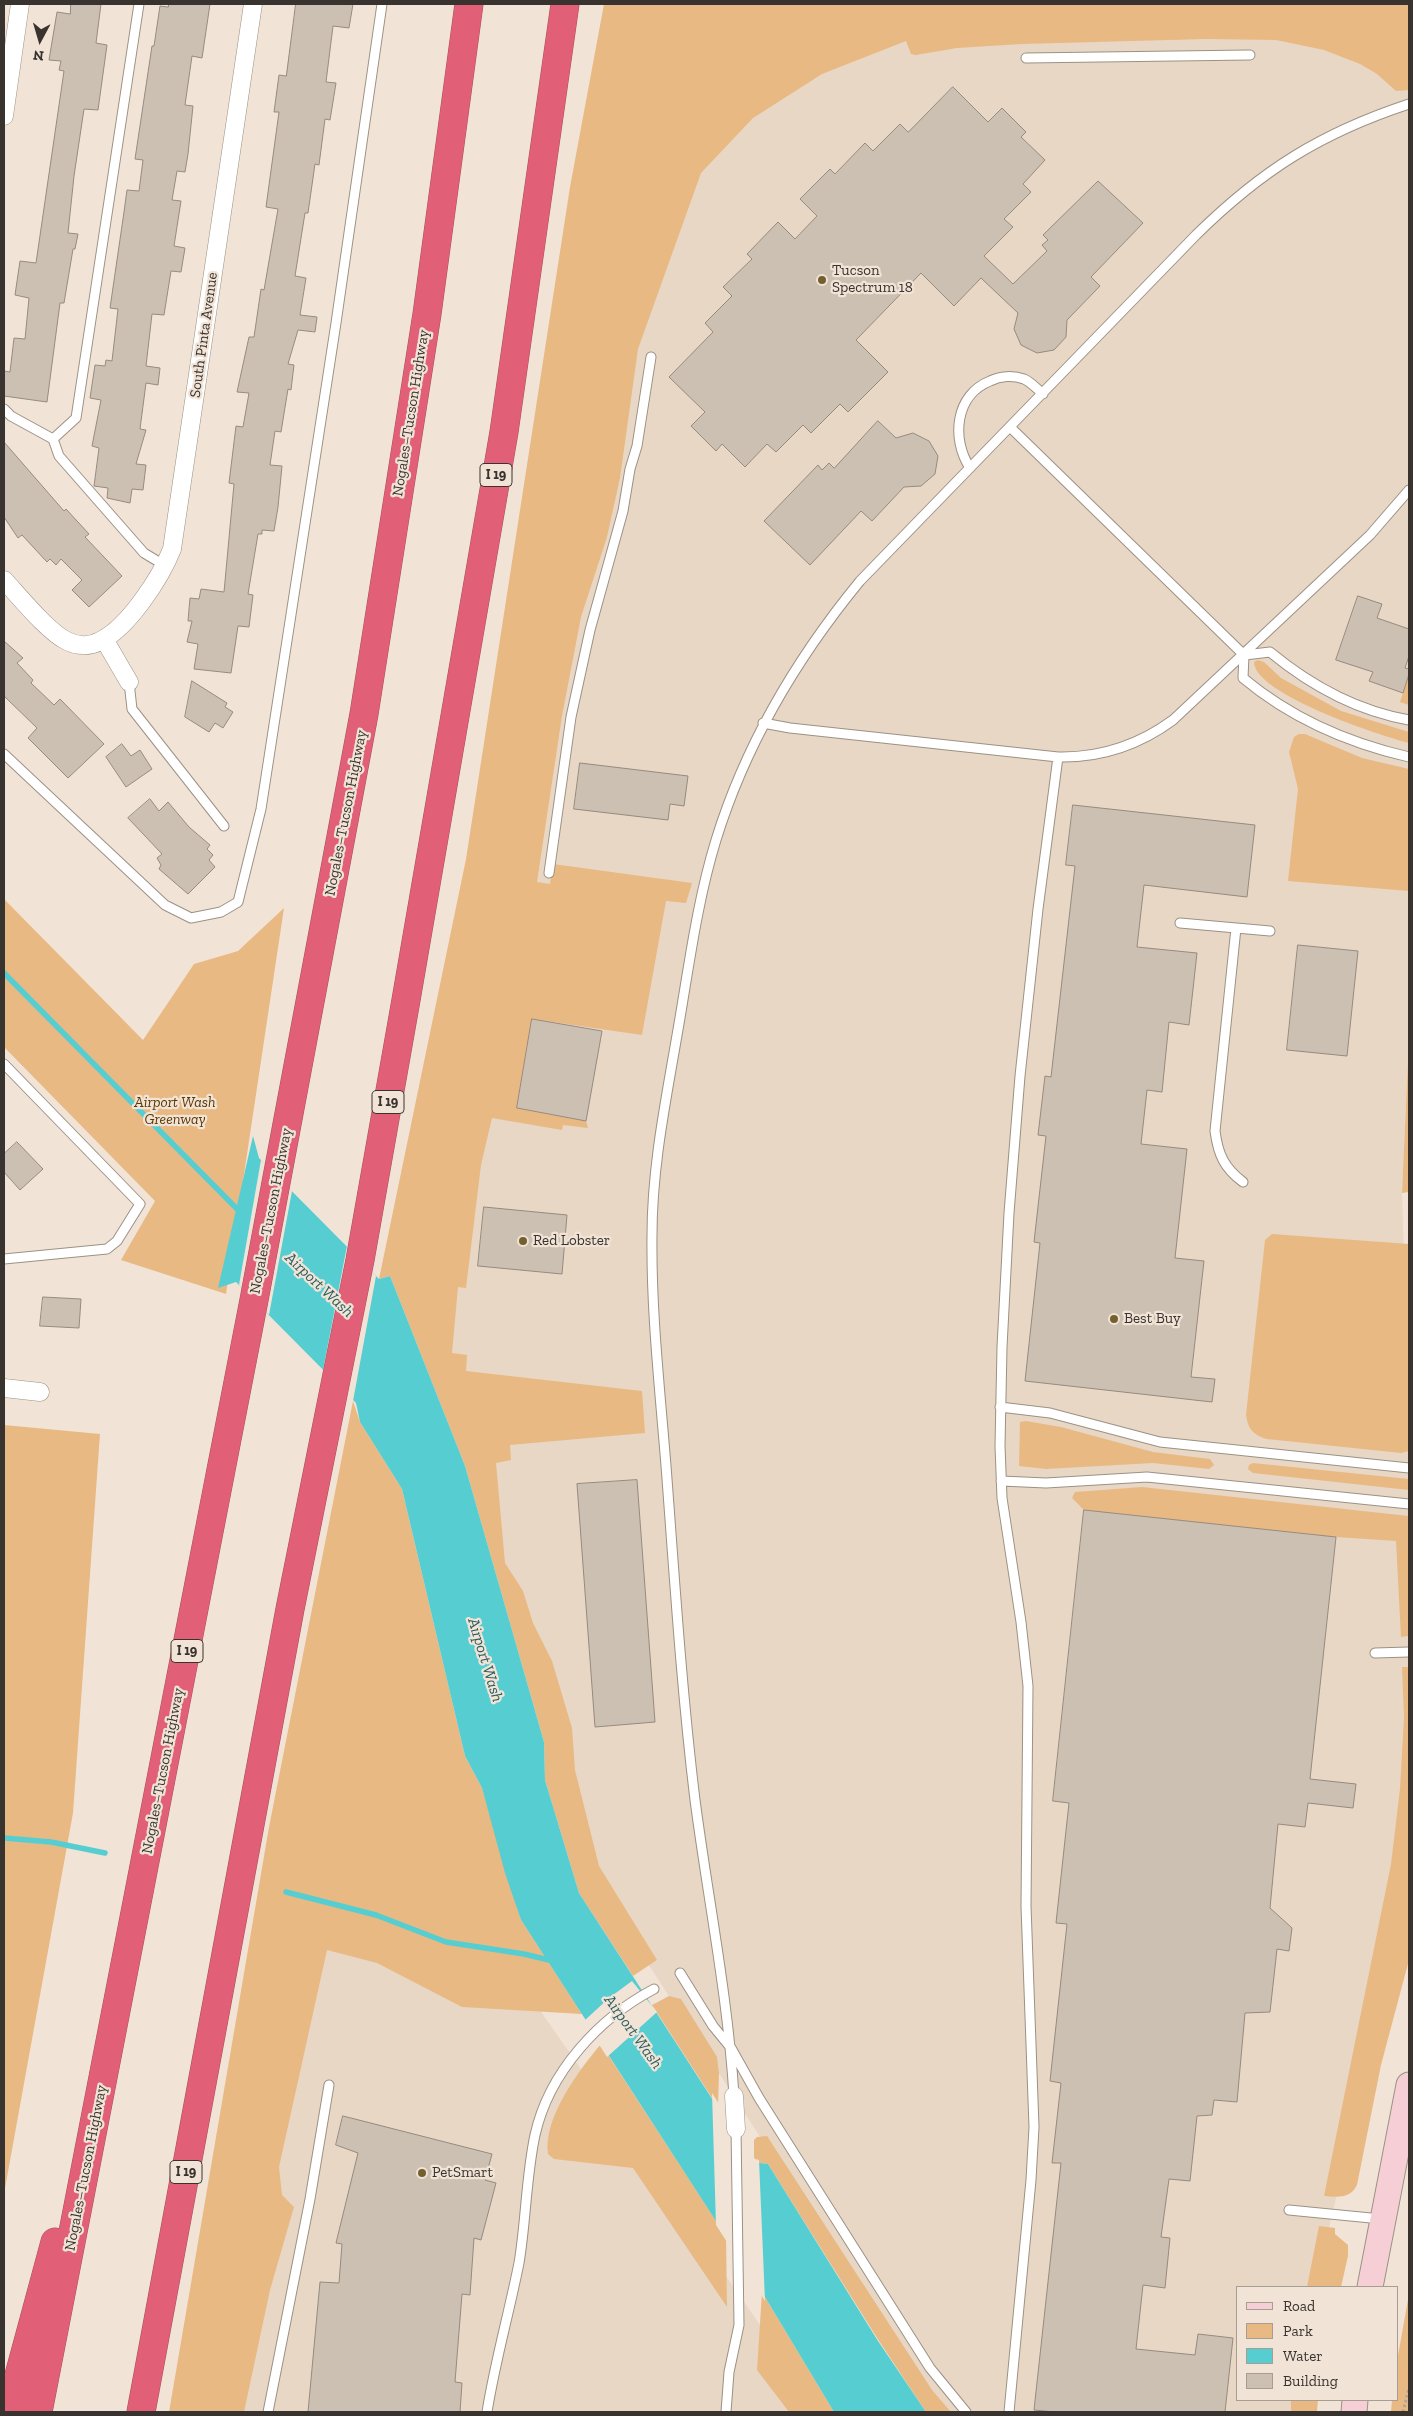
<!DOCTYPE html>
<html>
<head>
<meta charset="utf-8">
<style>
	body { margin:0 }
	#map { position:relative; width:1413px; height:2416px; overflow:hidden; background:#f1e4d7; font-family:"Zilla Slab",serif }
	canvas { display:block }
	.frame { position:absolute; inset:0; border:5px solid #38332e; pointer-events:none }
	.legend { position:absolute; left:1236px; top:2286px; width:162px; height:115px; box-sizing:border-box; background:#f1e4d7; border:1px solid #a79d93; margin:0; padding:6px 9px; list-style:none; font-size:15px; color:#38332e }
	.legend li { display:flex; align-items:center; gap:10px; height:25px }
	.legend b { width:25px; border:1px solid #a79d93 }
	.north { position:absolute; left:15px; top:15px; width:50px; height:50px; -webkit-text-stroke:4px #f1e4d7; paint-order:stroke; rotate:186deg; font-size:14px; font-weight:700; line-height:20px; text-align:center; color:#38332e }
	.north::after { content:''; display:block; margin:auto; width:18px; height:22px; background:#38332e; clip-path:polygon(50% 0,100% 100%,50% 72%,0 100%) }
</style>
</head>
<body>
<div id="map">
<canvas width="1413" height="2416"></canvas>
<div class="frame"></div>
<ul class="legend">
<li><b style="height:6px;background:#f6cfd6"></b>Road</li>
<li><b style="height:14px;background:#e9b983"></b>Park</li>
<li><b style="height:14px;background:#56ced1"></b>Water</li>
<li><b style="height:14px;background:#ccc0b3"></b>Building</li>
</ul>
<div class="north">N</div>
</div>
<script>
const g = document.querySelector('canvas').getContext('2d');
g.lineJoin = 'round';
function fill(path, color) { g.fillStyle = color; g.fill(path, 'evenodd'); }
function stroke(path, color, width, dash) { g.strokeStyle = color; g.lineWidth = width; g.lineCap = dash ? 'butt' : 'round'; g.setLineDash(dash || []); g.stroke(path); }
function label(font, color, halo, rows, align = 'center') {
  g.font = font + ' "Zilla Slab",serif'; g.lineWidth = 4.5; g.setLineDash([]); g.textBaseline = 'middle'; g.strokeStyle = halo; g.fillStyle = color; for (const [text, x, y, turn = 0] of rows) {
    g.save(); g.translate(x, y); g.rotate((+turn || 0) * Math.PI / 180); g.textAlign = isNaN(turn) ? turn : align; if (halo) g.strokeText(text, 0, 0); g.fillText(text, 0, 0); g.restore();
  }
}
const built = new Path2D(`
	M739,4L1409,42V1038L1402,1193L1409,1413V1884L1326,2241L1322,2287H1237V2400H1311L1309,2412H938L634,1942L588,1854L496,1552L429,1353L559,580Z
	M387,1556L523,1986L821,2412H229Z`);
const green = new Path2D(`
	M604,4H1409V90L1396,91L1377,74L1360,64L1324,50L1276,40L1206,39L1022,44L957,48L916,55L911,54L906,41L822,74L753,118L701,173L638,349L620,478L607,537L581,617L562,716L537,882L550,884L553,864L692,883L686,903L666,901L642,1035L532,1019L517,1108L586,1121L588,1128L563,1125L562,1130L492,1118L481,1165L466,1288L458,1287L452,1353L467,1355L466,1371L642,1391L645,1433L510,1445L511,1460L496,1463L505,1563L523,1591L533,1623L552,1661L572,1728L575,1770L599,1866L657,1960L633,1976L579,1893L545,1780L544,1742L465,1466L390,1276L379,1279L466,859L570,187Z
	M1258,660L1264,662L1281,678L1341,711L1409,732V743C1381,736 1254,694 1254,662Z
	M1409,674V705L1400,702Z
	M1299,734H1305L1362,758L1409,769V891L1288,881L1298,789L1289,752L1294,737Z
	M4,899L143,1040L194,964L238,951L284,908L226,1294L121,1260L155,1201L4,1047Z
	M1409,1038V1192L1402,1193Z
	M1272,1234L1409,1244V1451L1401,1453L1267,1439C1253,1435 1248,1429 1246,1415L1265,1240Z
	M353,1401L360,1422L402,1489L465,1756L482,1788L521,1920L582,2014L462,2007L377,1963L327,1950L279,2167L282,2195L294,2207L270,2290L244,2412H169L269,1827Z
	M1026,1421L1061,1427L1153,1452L1210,1459L1214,1465L1209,1469L1153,1463L1046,1469L1019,1466L1020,1422Z
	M4,1425L100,1434L73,1813L4,2194Z
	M1253,1463L1409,1479V1490L1253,1473L1248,1469L1249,1465Z
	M1142,1487L1409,1516V1636L1401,1637L1396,1541L1336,1537L1084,1510L1072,1498L1075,1492Z
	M1402,1667H1409V1960L1381,2065L1357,2185C1350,2199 1338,2197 1324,2196L1391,1864L1400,1789L1404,1717Z
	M669,1996L681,1999L717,2057L719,2073L718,2107L652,2005Z
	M601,2044L726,2236L727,2307L633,2168L554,2159L548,2154C543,2118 579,2070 601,2044Z
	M767,2136L932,2390L951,2412H926L879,2341L768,2164L754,2162V2140L757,2137Z
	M1319,2226L1335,2228V2234L1348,2245V2256L1341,2287H1307Z
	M762,2292L834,2412H789L757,2370Z
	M1409,2294V2412H1391L1392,2400H1397V2361Z
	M1291,2400H1318L1317,2412H1291Z`);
const water = new Path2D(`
	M253,1136L259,1158L379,1279L390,1276L465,1466L544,1742L545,1780L579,1893L753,2162L768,2164L878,2341L926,2412H834L762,2292L521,1920L505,1873L482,1788L465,1756L402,1489L360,1422L356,1403L236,1282L218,1288Z`);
const pier = new Path2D(`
	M261,1160L292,1191L269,1315L239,1285Z
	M347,1246L376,1276L353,1401L323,1370Z
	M632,1981L657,2012L607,2057L584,2021L609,1998Z
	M712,2093L755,2159L759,2160L765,2301L716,2225Z`);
const stream = new Path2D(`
	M4,973L241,1213
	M4,1838L51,1842L105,1853
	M286,1892L376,1915L446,1942L524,1954L553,1961`);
const building = new Path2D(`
	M71,4H101L96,43L107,45L98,110L84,109L74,176L68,233L78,234L75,249H73L64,303H60L47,402L4,396V371L10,372L14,338L25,339L29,298L15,295L20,261L36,263L64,71L59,70L61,61L49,60L57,12L70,14Z
	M169,4H210L202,58L192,56L185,105L193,106L188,154L185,172L177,171L172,200L181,201L174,246L185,248L181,272L171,271L164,315L152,314L146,366L160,368L158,385L146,383L140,429L146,430L136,464L146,465L143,490L132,489L130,503L107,498L108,488L94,486L99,448L92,446L101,400L90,398L95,365L105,366L106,360L112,361L118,309L110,308L124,212L127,190L139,191L143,160L135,159L152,46H154L160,6L168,7Z
	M296,4H353L349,28L333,26L326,82L336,83L330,120L325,119L319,165L315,164L308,213H305L295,276L306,278L300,315L317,317L315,332L298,330L288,364L294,365L291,390L288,389L281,432L275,431L270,465L282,466L278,507L274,531L262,530V534H258L248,594L253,595L249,627L238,626L231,673L194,669L198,644L187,642L192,621H188L190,598L199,599L201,589L224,592L234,484L229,483L236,426L243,427L249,393L237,392L249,337H254L261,289L264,290L278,209L266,207L279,112H274L279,75L286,76Z
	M953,87L988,122L1002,108L1026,132L1021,137L1045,160L1023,184L1031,192L1004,219L1013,227L984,256L1013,284L1047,251L1042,245L1048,240L1043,235L1098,181L1143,223L1091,277L1100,286L1067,320L1066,337L1054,350L1037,353L1021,345L1014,329L1018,313L981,278L954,306L921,273L856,340L888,372L848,412L840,404L811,433L803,425L776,452L767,444L745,467L722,444L716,451L691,426L705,412L669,377L713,332L705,323L732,296L723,287L752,259L747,254L778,222L795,239L817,216L800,199L830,169L835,174L865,143L873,151L900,124L908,132Z
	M878,421L896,438L913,433L929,441L938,456L935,474L921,486L904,487L872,521L861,511L810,565L764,521L818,465L822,470L829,463L834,468Z
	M4,442L64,511L66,509L89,534L85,537L122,576L89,607L72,590L82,580L61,559L56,565L50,559L47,562L22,535L18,538L4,517Z
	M1358,596L1382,604L1377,618L1409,629V656L1405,668L1409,669V674L1403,693L1369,681L1373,672L1336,660Z
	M4,641L23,658L17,663L33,680L31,683L54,705L60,699L104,744L68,778L28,738L37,728L4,696Z
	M192,681L227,703L225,707L233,712L223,728L215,723L209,732L185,717Z
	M122,744L131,756L140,750L152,769L126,787L106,757Z
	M580,763L688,776L684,806L670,804L668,820L574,809Z
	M150,799L159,811L168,802L189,827L210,845L207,849L213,855L209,860L215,867L188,894L159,869L161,865L157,858L162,854L128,818Z
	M1073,805L1255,825L1247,897L1144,885L1137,947L1197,953L1189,1025L1169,1022L1162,1092L1147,1090L1141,1144L1187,1149L1175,1258L1204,1261L1191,1377L1215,1379L1212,1402L1025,1381L1040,1243L1034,1242L1046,1136L1038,1135L1045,1076L1051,1077L1075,866L1066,865Z
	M1298,945L1358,951L1347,1056L1287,1050Z
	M532,1019L602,1031L586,1121L517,1108Z
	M17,1142L43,1169L20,1190L4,1172V1154Z
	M484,1207L567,1215L562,1274L478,1266Z
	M43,1297L81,1299L79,1328L40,1326Z
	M637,1480L655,1722L595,1727L577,1484Z
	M1084,1510L1336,1537L1310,1779L1356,1784L1353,1808L1308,1803L1305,1827L1278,1824L1270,1908L1292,1928L1289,1951L1277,1949L1270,2012L1245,2013L1237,2102L1214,2100L1212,2115L1197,2116L1190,2181L1169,2179L1161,2237L1170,2238L1165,2288L1143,2285L1136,2349L1195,2355L1198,2334L1233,2338L1225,2412H1055L1034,2410L1061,2163H1052L1061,2083L1050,2081L1067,1924L1056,1923L1069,1803L1053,1801Z
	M343,2116L492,2154L485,2180L496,2183L481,2240L474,2238L470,2295L462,2294L455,2382L462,2383L460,2412H308L320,2282L339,2283L342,2244L336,2243L358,2153L336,2145Z`);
const path = new Path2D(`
	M1403,2412L1409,2388`);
const lane = new Path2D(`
	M139,4L76,418L53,439L59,456L144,553L164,565
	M1026,58L1250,55
	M4,409L11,416L53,439
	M1010,427L1244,655L1243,678C1292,719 1348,743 1409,757
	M970,468C951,439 955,395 990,381C1000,376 1013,375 1024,379C1031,382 1037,389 1043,394
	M1245,655L1270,652C1310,685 1358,711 1409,720
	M129,682L132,709L224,826
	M763,723L790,728L1058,757L1038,909L1020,1076L1009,1213L1002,1347L1000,1446L1002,1498L1021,1622L1028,1686L1026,1906L1034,2127L1031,2180L1009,2412
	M4,754L165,905L191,918L221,912L238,902L261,809L336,323L382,4
	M1058,757C1101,758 1139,745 1173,720L1370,535L1409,490
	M549,873L571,717L590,630L623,511L630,469L637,446L651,357
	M1180,923L1270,931
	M1236,928L1215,1131C1218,1154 1224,1168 1243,1182
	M4,1064L140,1204L117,1241L107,1249L4,1259
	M1000,1407L1050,1413L1160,1442L1409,1468
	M1001,1481L1046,1483L1147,1477L1409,1504
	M1375,1653L1409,1652
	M680,1973L713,2026L731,2048L759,2098L930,2368L966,2412
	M734,2096C728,1997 708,1899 695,1800C682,1693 675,1586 667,1479C661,1398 651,1317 652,1235C652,1169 665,1105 676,1041C688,974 696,905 716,840C746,743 796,659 860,581L1196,235C1262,170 1321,133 1409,104
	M1289,2210L1381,2219
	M268,2412L310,2199L329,2085
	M487,2412C495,2362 509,2313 519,2263C526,2221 526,2177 535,2135C549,2072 599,2018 654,1989
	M726,2412L729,2372L739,2325L736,2129`);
const street = new Path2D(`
	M4,116L20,4
	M4,580C19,596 48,632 67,641C77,646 90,647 100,641C128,628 161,577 172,549L253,4
	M104,639L129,682
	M4,1388L40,1392
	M734,2096L736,2129`);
const secondary = new Path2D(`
	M1370,2287L1409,2085
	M1354,2412L1355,2400`);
const highway = new Path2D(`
	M9,2412L55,2242
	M38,2412L254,1300L364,714L427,314L469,4
	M141,2412L290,1609L360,1260L406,1000L504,432L565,4`);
const markers = [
	[822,280,5,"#73602e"],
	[523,1241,5,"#73602e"],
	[1114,1319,5,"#73602e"],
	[422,2173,5,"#73602e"]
];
const shields = [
	[496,475,32],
	[388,1102,32],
	[187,1651,32],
	[186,2172,32]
];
const shieldNames = [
	["I 19",496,475],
	["I 19",388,1102],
	["I 19",187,1651],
	["I 19",186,2172]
];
const poiNames = [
	["Tucson",832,271],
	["Spectrum 18",832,288],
	["Red Lobster",533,1241],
	["Best Buy",1124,1319],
	["PetSmart",432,2173]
];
const streetNames = [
	["South Pinta Avenue",204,335,-82],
	["Nogales–Tucson Highway",411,413,-81],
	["Nogales–Tucson Highway",346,813,-79],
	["Nogales–Tucson Highway",271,1211,-79],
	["Nogales–Tucson Highway",163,1771,-79],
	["Nogales–Tucson Highway",86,2168,-79]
];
const parkNames = [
	["Airport Wash",175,1103],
	["Greenway",175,1120]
];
const waterNames = [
	["Airport Wash",319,1285,43],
	["Airport Wash",485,1660,73],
	["Airport Wash",633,2032,54]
];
fill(built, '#e8d7c5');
fill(green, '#e9b983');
fill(water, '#56ced1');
fill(pier, '#f1e4d7');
stroke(stream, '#56ced1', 5.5);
fill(building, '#ccc0b3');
stroke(building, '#968b7f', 1);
stroke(lane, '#9c9185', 11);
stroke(street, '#9c9185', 19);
stroke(secondary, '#9c9185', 27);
stroke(highway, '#a6505d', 29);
stroke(path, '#afa59b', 3, [2.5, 2.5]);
stroke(lane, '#fff', 9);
stroke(street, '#fff', 18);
stroke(secondary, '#f6cfd6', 25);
stroke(highway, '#e15f77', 28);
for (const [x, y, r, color] of markers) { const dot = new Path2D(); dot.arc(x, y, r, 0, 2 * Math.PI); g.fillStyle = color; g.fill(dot); stroke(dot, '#f1e4d7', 2); }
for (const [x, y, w] of shields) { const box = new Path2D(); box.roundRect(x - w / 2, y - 11.5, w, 23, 4); g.fillStyle = '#f1e4d7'; g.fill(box); stroke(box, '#38332e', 1); }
label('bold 14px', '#38332e', null, shieldNames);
label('15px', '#38332e', '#f1e4d7', poiNames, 'left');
label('15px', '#38332e', '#f1e4d7', streetNames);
label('italic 15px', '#5d3801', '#f1e4d7', parkNames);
label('italic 16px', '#2a5d5f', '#f1e4d7', waterNames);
</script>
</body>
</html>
